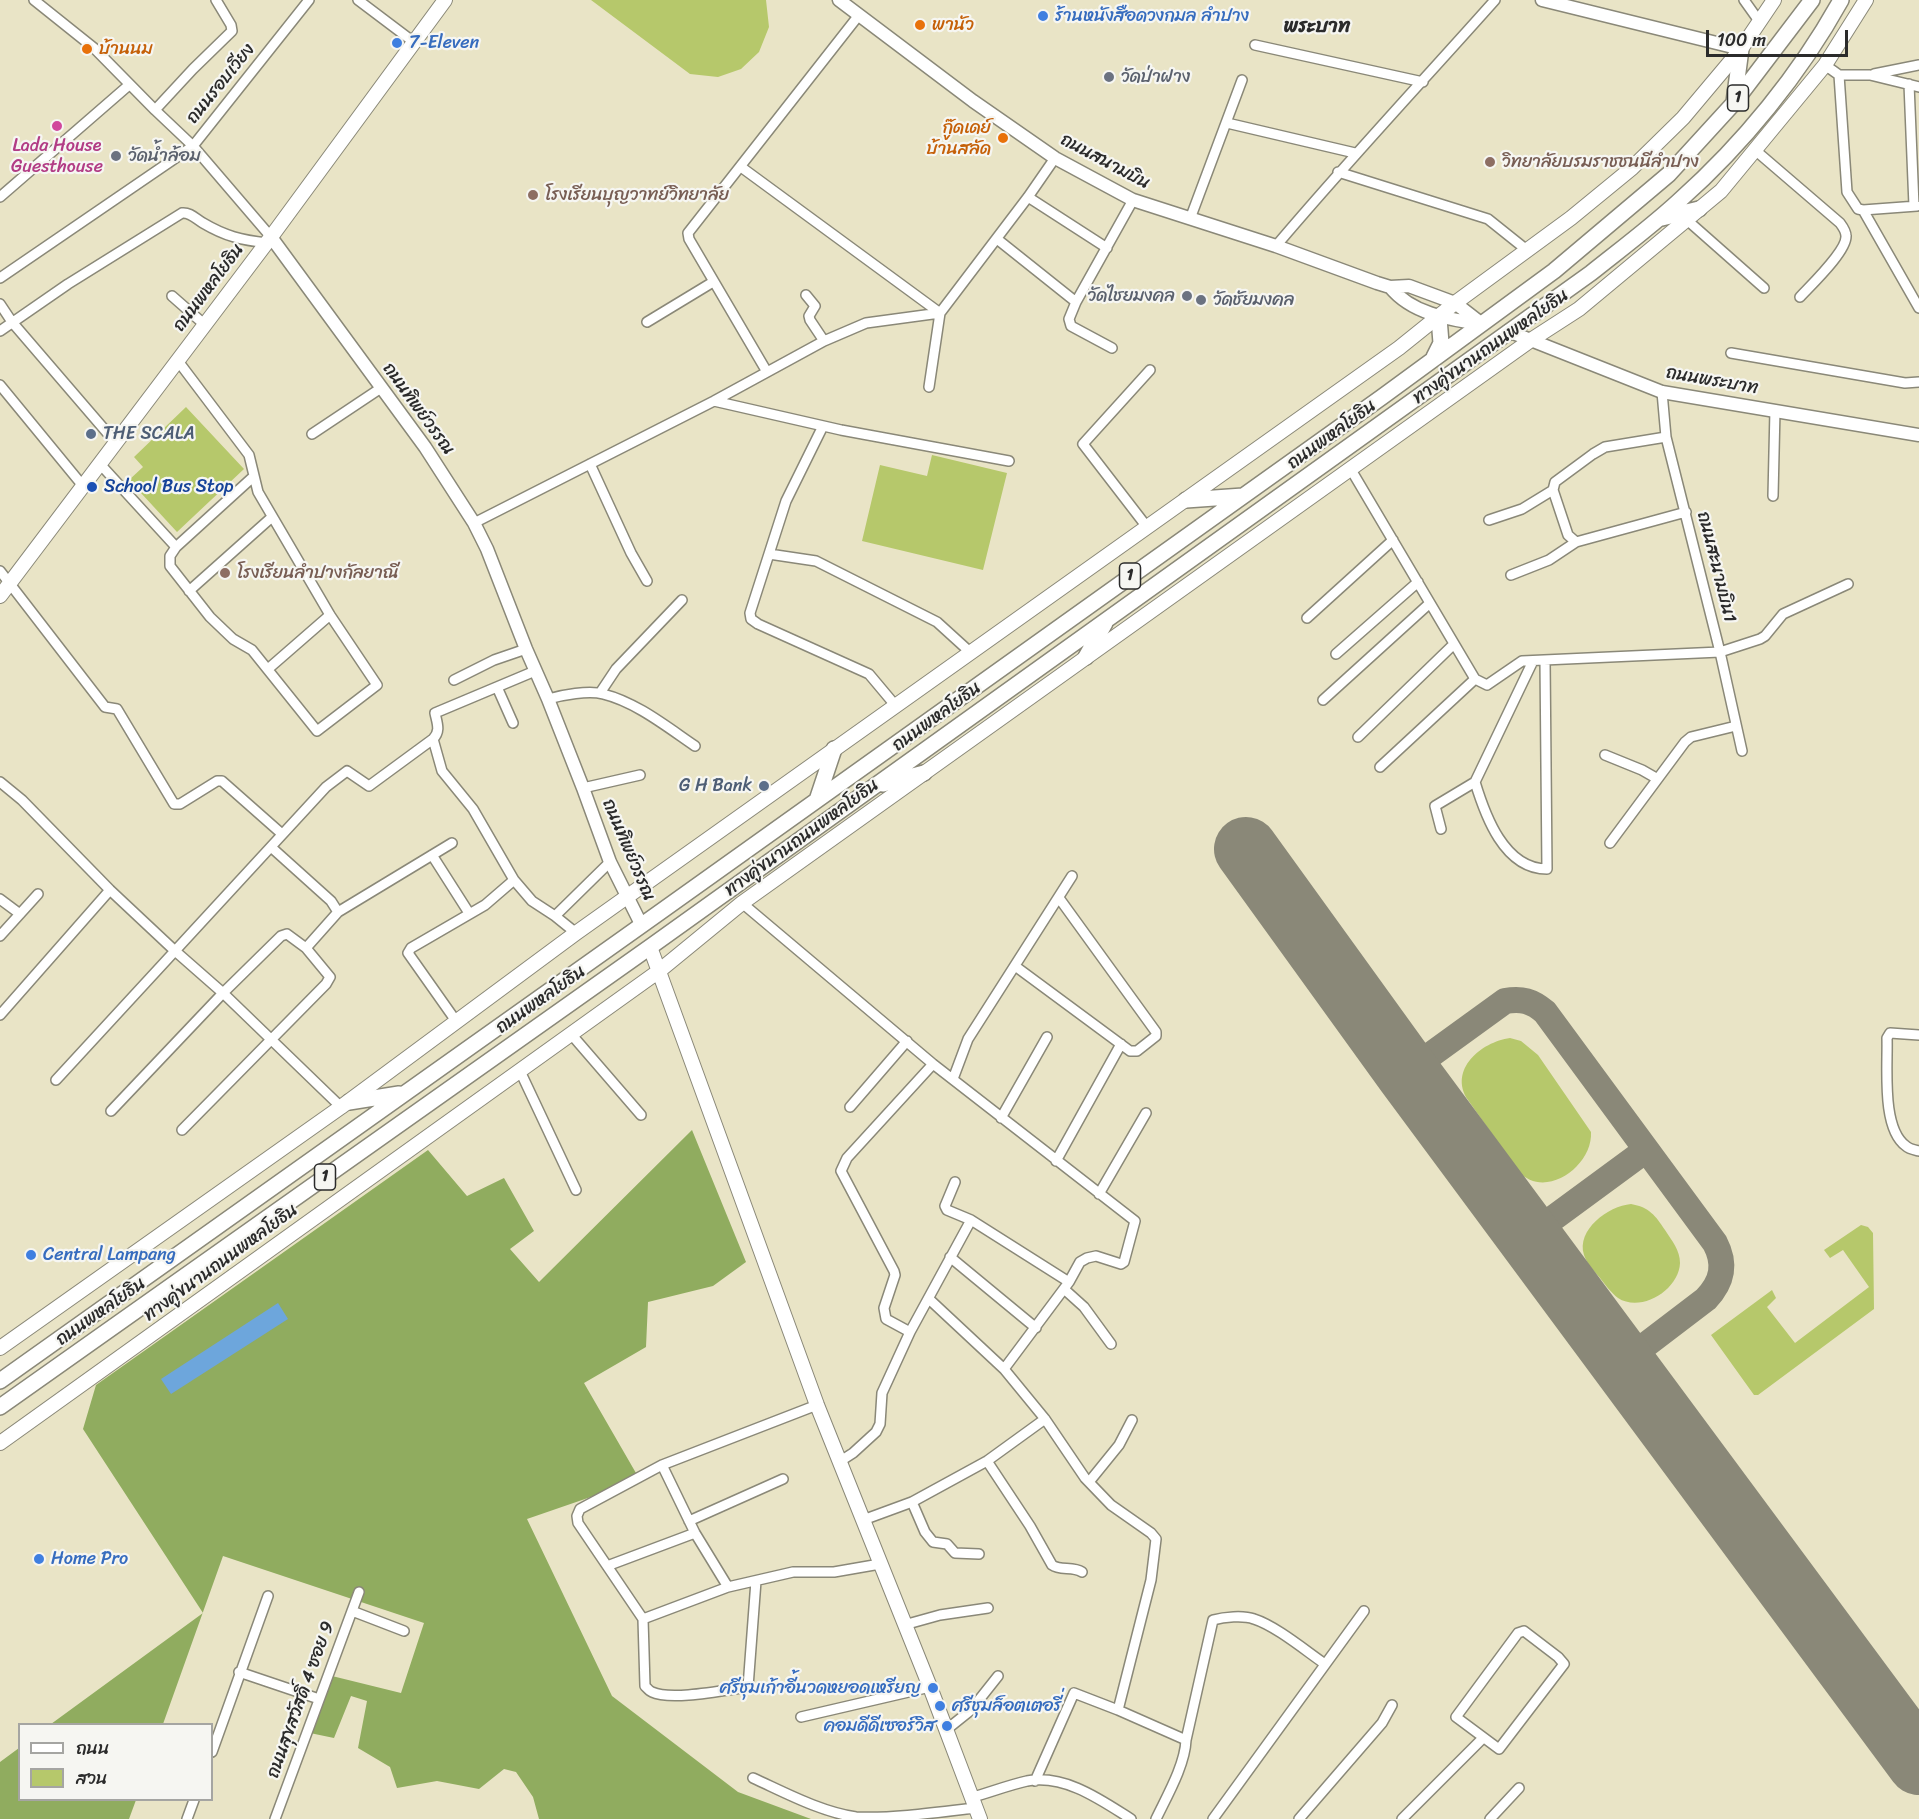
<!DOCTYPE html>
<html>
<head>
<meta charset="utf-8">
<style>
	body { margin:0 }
	#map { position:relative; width:1919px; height:1819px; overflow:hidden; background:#e9e4c6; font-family:Sriracha,"Playpen Sans Thai",sans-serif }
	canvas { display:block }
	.legend { position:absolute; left:18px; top:1723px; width:195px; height:78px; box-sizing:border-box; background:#f6f6f2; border:2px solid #a5a5a2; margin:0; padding:8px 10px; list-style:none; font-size:18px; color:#2b2b2b }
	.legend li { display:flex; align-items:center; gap:12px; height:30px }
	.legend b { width:30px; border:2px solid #a5a5a2 }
	.scale { position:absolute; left:1706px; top:30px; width:142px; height:27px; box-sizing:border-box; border:3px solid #2b2b2b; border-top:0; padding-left:8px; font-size:18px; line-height:21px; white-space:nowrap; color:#2b2b2b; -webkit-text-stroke:4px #f6f6f2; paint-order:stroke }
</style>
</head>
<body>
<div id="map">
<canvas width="1919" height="1819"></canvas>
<ul class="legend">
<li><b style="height:8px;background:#fff"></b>ถนน</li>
<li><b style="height:16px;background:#b6c86b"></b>สวน</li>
</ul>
<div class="scale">100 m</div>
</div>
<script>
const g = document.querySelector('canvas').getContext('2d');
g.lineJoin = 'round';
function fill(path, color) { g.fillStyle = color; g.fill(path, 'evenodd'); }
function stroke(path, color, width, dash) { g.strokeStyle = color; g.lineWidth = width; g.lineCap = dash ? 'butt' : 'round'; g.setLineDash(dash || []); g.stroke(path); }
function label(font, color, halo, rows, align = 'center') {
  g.font = font + ' Sriracha,"Playpen Sans Thai",sans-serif'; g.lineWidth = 4.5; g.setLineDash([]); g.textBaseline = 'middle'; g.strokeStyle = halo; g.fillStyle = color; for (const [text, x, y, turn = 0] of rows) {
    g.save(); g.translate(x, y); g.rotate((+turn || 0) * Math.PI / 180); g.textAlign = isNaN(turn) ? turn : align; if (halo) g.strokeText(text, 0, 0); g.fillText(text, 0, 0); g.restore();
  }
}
const green = new Path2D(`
	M591,0H766L769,27L759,52L741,69L718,77L690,74Z
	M186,407L244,469L177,532L129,480L143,467L134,457Z
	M932,455L1007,473L983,570L862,541L880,465L927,476Z
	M1510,1038L1521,1041L1538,1055L1591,1132C1593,1166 1545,1201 1518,1171L1468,1100C1448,1070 1481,1042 1510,1038Z
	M1631,1204C1649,1207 1656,1216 1665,1230C1672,1241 1680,1250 1680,1263C1679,1290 1641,1313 1618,1298C1611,1293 1605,1284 1600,1278C1594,1271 1587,1264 1584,1255C1576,1230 1608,1206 1631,1204Z
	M1861,1225L1868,1227L1873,1233L1874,1309L1758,1395H1754L1711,1335L1772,1290L1776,1298L1767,1307L1795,1343L1869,1287L1843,1250L1830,1258L1824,1250Z`);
const forest = new Path2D(`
	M692,1130L746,1262L713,1286L648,1302L646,1347L584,1383L640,1480L527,1519L612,1696L738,1792L811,1819H539L533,1797L516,1772L504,1769L479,1789L437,1781L397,1788L390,1767L358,1748L367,1701L351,1696L334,1738L310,1733L332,1676L401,1693L424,1623L223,1556L163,1724H51L203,1613L83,1429L96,1385L428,1150L467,1196L504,1178L534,1231L510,1249L539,1282Z
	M19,1748L20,1800H136L129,1819H0V1762Z`);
const water = new Path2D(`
	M278,1303L288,1319L171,1394L161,1379Z`);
const taxiway = new Path2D(`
	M1407,1072L1505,1001C1522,998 1532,1001 1545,1012L1715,1243C1726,1264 1723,1281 1706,1299L1622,1363
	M1529,1236L1646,1150`);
const runway = new Path2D(`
	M1246,849L1407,1072L1919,1763`);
const minor = new Path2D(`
	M34,0L94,48L155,110L193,146L271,237
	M358,0L415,43
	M1744,0L1759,21
	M1255,45L1423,82
	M1825,65L1839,75H1870L1919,87
	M1874,74L1919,65
	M1839,75L1847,192L1858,209L1863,210L1919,308
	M1909,84L1914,206
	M155,110L193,69L232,31L231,25L216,0
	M1227,123L1355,153
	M1755,150L1840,223C1843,227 1846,231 1846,236C1847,251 1811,285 1800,297
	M741,167L940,313L929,387
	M1338,172L1488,219L1528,251
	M0,197L129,85
	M1028,197L1107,248
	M1863,210L1917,206
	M1190,219L1242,80
	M1687,220L1764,288
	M997,239L1076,302
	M1276,246C1347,162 1422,82 1495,0
	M0,278L193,146L309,0
	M806,295L815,306L809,316L810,320L824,341
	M172,296L205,325
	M0,304L12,322L116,443
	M647,322L713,282
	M0,331L68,284L182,213C190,212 196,219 203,223C225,236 241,240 267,243
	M1112,348L1071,326L1069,319L1076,302L1133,200
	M1731,353L1905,383L1919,382
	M767,372L689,239L688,233L859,15
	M0,385L83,486
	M1662,392L1666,437L1720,652L1742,751
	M714,401L841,430L1009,461
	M823,426L786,501L750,613L751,619L758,624L869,674L895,705
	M312,434L381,388
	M1666,437L1605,447L1593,454L1555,482L1553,490L1568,535L1576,542L1686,512
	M100,464L176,547L170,556V566L210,617L233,639L252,650L317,731L377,685L330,615L258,492L249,455L178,361
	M590,464L631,553L647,581
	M1350,468L1475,679L1487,685L1522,661L1720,652L1760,639L1765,636L1783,614L1848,584
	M1773,496L1775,410
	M1489,520L1522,509L1553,490
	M474,523L714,401L824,341L866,323L940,313L1028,197L1055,158
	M1147,527L1083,444L1150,370
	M176,547L253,477
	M769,554L816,561L937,622L970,652
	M0,571L105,707L117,709L174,804H180L217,781H222L282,834
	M1511,575L1549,560L1576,542
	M189,591L272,517
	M1307,618L1393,540
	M1336,654L1418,582
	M268,669L330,615
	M454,680L494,660L526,649
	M497,687L513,723
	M600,693L616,669L682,600
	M548,699C562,695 589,690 603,694C636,702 667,727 695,746
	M1323,700L1430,603
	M1358,737L1454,644
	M433,739C441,731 437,723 435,713L535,671
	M1605,755L1642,770L1656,778
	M1380,767L1475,679
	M0,782L22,800L110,890L174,950L223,993L341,1107
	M1475,782C1485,815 1504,869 1547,869L1545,660
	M583,788L640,775
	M1441,829L1435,806L1475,782L1533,661
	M1610,843L1685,742L1691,737L1736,726
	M271,847L331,901L338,912
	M432,855L469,913
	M0,899L20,914
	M742,903L933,1064L1135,1221L1124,1262L1121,1264L1096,1256L1087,1258L1080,1262L1069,1282L1004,1369
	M555,916L610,862
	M0,936L38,894
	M306,948L338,912L452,843
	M1015,966L1130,1051H1137L1156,1036V1032L1059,898
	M0,1015L110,890
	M456,1021L408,953L411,948L485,905L514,880
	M571,1034L641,1115
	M1919,1035L1890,1033L1887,1038C1888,1066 1881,1128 1906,1146C1909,1149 1915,1150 1919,1151
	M520,1071L576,1190
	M953,1079L968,1039L1072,876
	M56,1080L326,787L347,771L369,786L433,739L442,771L473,809L514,880L532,901L555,916L576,933
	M850,1107L907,1041
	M111,1111L223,993L281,936L287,934L306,948L330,977L326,984L182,1130
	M1001,1118L1047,1037
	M1056,1161L1121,1044
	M955,1182L945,1206L947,1210L971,1220L1069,1282
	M1099,1194L1146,1113
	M950,1257L1036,1328
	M1064,1289L1084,1307L1111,1344
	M929,1299L1004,1369L1045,1419L1085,1478L1111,1505L1151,1533L1156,1539L1151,1580L1118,1710
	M910,1332L886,1319L884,1308L895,1275L894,1271L841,1171L847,1158L933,1064
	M987,1461L1030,1526L1052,1565C1060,1571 1073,1566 1082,1572
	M839,1462L853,1453L876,1432L880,1424L882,1393L910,1332L971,1220
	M662,1465L695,1533L728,1587
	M1089,1482L1119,1445L1132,1420
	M912,1502L925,1532L933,1542L947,1544L955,1553L979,1554
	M863,1520L912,1502L987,1461L1045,1419
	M689,1521L783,1479
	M607,1566L695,1533
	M756,1581L748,1687C725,1690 671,1701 652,1692C649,1691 647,1688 645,1686L643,1619L578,1523L577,1516L580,1509L662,1465L817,1405
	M352,1611L404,1631
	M643,1619L728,1587L793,1572H834L880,1564
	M904,1625L940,1615L988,1608
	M1524,1631L1558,1657L1564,1664L1499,1749L1456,1717L1518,1633Z
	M239,1672L319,1699
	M801,1717L930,1687
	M946,1730L971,1710L998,1676
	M212,1752L268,1596
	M753,1778C786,1793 821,1812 856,1817C890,1819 941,1812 975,1808
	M1035,1781L1074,1693L1118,1710L1186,1740
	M973,1797C991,1792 1009,1785 1027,1781C1065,1774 1101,1800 1131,1819
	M187,1819L194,1800
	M275,1819L359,1592
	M1156,1819C1167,1796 1185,1765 1186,1740L1213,1620C1224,1617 1243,1615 1254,1619C1276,1626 1306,1651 1325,1664
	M1213,1819L1364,1611
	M1299,1819L1382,1723L1392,1705
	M1402,1819L1483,1738
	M1490,1819L1519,1788`);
const tertiary = new Path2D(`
	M839,0L973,101L1055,158L1133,200L1276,246L1377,283L1390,287L1409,286L1455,303L1482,324
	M1542,0L1741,49
	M271,237L425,447L474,523L487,549L526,649L548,699L583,788L610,862L642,926
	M1390,287C1412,314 1448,319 1481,324
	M1508,331L1662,392L1919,435`);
const secondary = new Path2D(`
	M0,596L271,237L445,0
	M650,947L817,1405L930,1687L980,1819
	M0,1348L341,1107L576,933L1399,348L1455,303L1571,218L1632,168L1683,118L1741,49L1774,0
	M0,1443L659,971L742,903L1531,340L1579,309L1721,191L1825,65L1866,0`);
const trunk = new Path2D(`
	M1734,102L1741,49
	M1662,218L1699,209
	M1434,357L1441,343L1439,318
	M1186,500L1243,496
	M1086,657L1105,623
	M883,784L924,773
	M817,800L834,749
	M349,1102L399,1094
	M0,1381L656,915L1382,397L1554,271L1669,174L1733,104L1812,0
	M0,1407L650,947L1591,273C1621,249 1652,226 1680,200C1743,144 1800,74 1841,0`);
const markers = [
	[1043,16,6,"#3f7fe0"],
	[920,25,6,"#e8710a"],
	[397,43,6,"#3f7fe0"],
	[87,49,6,"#e8710a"],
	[1109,77,6,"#6b7280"],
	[57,126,6,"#d1479c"],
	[1003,138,6,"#e8710a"],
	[116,156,6,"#6b7280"],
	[1490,162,6,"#8d6e63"],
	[533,195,6,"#8d6e63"],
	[1187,296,6,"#6b7280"],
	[1201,300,6,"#6b7280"],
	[91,434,6,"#5c6f8a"],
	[92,487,6,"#1a4fb4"],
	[225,573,6,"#8d6e63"],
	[764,786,6,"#5c6f8a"],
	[31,1255,6,"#3f7fe0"],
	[39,1559,6,"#3f7fe0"],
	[933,1688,6,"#3f7fe0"],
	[940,1706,6,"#3f7fe0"],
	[947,1726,6,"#3f7fe0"]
];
const shields = [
	[1738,98,21],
	[1130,576,21],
	[325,1177,21]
];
const shieldNames = [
	["1",1738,98],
	["1",1130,576],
	["1",325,1177]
];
const shopNames = [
	["ร้านหนังสือดวงกมล ลำปาง",1055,16],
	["7-Eleven",409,43],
	["Central Lampang",43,1255],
	["Home Pro",51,1559],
	["ศรีชุมเก้าอี้นวดหยอดเหรียญ",921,1688,"right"],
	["ศรีชุมล็อตเตอรี่",952,1706],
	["คอมดีดีเซอร์วิส",935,1726,"right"]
];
const foodNames = [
	["พานัว",932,25],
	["บ้านนม",99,49],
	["กู๊ดเดย์",991,128,"right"],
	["บ้านสลัด",991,149,"right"]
];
const worshipNames = [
	["วัดป่าฝาง",1121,77],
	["วัดน้ำล้อม",128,156],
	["วัดไชยมงคล",1175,296,"right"],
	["วัดชัยมงคล",1213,300]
];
const streetNames = [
	["ถนนรอบเวียง",221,84,-51],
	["ถนนสนามบิน",1105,162,28],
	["ถนนพหลโยธิน",209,288,-53],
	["ทางคู่ขนานถนนพหลโยธิน",1491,347,-35],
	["ถนนพระบาท",1712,381,10],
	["ถนนทิพย์วรรณ",418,409,54],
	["ถนนพหลโยธิน",1332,435,-36],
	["ถนนสะนามบิน1",1716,567,76],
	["ถนนพหลโยธิน",937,717,-36],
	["ทางคู่ขนานถนนพหลโยธิน",802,838,-36],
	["ถนนทิพย์วรรณ",628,850,67],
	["ถนนพหลโยธิน",541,1000,-35],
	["ทางคู่ขนานถนนพหลโยธิน",221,1263,-36],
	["ถนนพหลโยธิน",101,1312,-35],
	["ถนนสุขสวัสดิ์ 4 ซอย 9",301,1700,-70]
];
const hotelNames = [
	["Lada House",57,146],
	["Guesthouse",57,167]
];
const educationNames = [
	["วิทยาลัยบรมราชชนนีลำปาง",1502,162],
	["โรงเรียนบุญวาทย์วิทยาลัย",545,195],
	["โรงเรียนลำปางกัลยาณี",237,573]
];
const serviceNames = [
	["THE SCALA",103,434],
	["G H Bank",752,786,"right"]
];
const transitNames = [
	["School Bus Stop",104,487]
];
const neighbourhoodNames = [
	["พระบาท",1317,27]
];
fill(green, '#b6c86b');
fill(forest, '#90ac5f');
fill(water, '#6da6dc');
stroke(taxiway, '#8a8878', 26);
stroke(runway, '#8a8878', 64);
stroke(minor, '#8a8878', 12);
stroke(tertiary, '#8a8878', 15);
stroke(secondary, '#8a8878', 16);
stroke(trunk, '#8a8878', 18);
stroke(minor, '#fff', 9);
stroke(tertiary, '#fff', 12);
stroke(secondary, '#fff', 14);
stroke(trunk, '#fff', 15);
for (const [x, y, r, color] of markers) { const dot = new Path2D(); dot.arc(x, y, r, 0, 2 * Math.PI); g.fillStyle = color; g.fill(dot); stroke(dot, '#f6f6f2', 2); }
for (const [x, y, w] of shields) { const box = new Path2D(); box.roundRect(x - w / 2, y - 13, w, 26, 4.5); g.fillStyle = '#f6f6f2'; g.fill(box); stroke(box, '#2b2b2b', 1.5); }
label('bold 16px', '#2b2b2b', null, shieldNames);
label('18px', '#366cbe', '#f6f6f2', shopNames, 'left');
label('18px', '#c56008', '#f6f6f2', foodNames, 'left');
label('18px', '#5b616d', '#f6f6f2', worshipNames, 'left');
label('18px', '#2b2b2b', '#f6f6f2', streetNames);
label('18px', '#b23c85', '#f6f6f2', hotelNames);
label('18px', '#785e54', '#f6f6f2', educationNames, 'left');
label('18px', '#4e5e75', '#f6f6f2', serviceNames, 'left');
label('18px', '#164399', '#f6f6f2', transitNames, 'left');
label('bold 20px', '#2b2b2b', '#f6f6f2', neighbourhoodNames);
</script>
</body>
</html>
